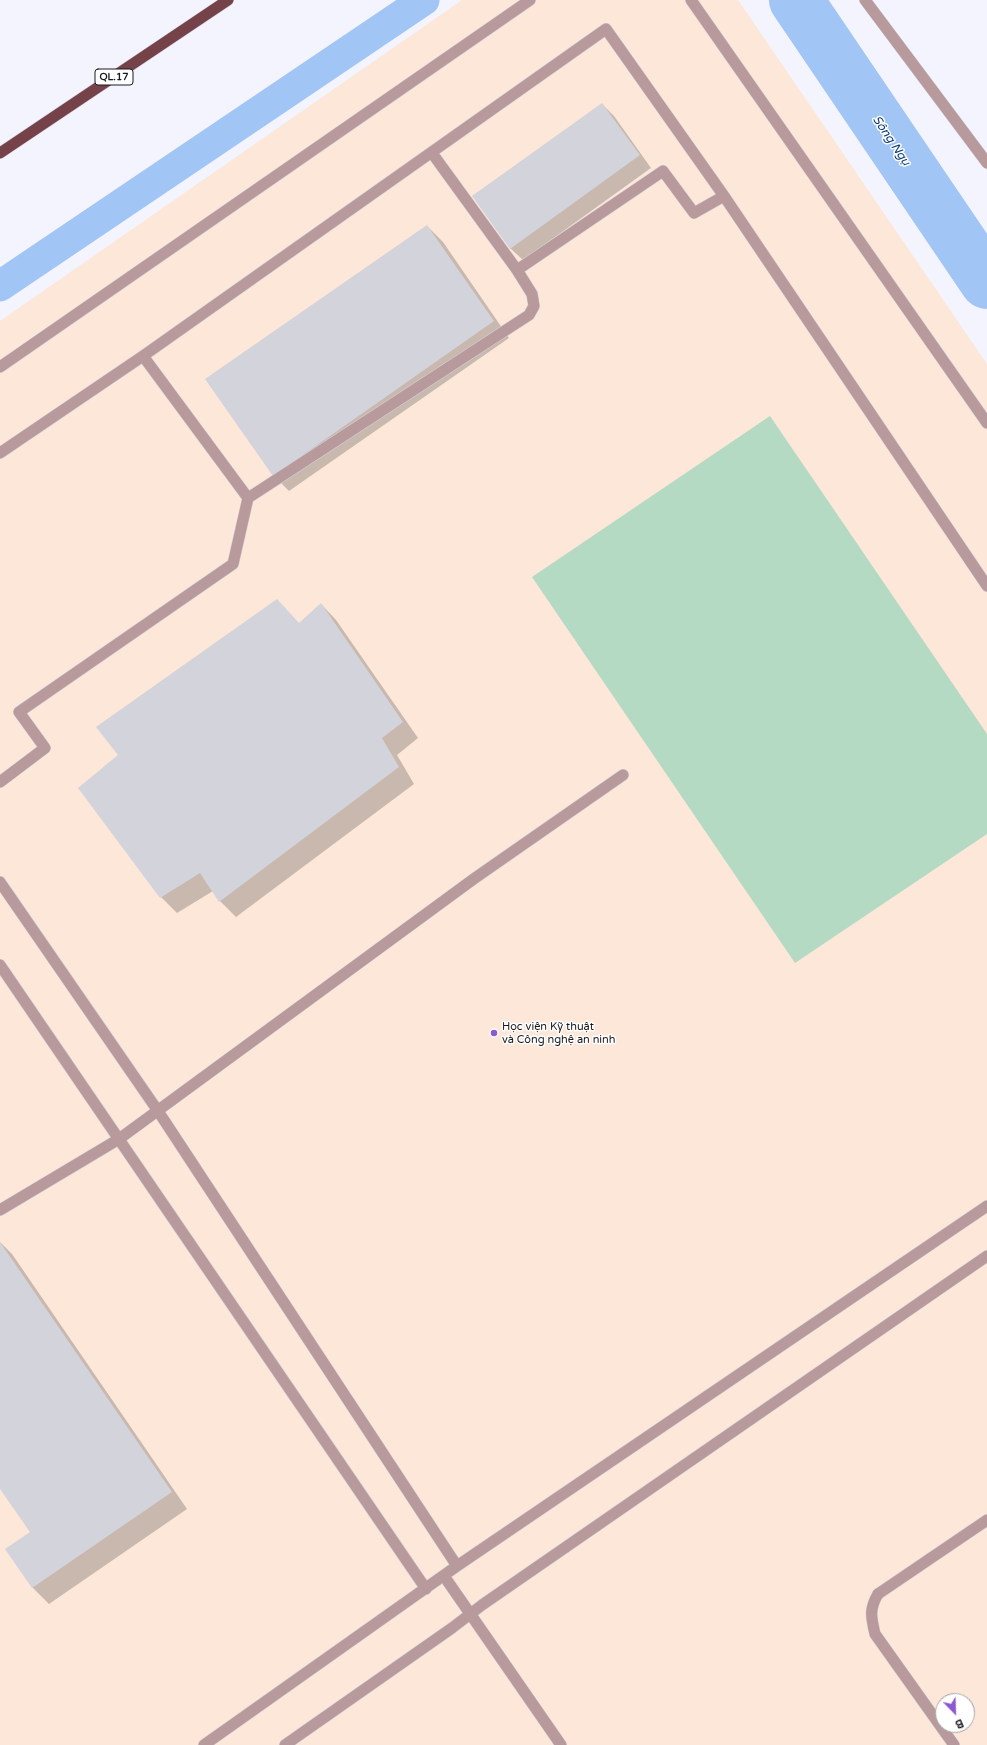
<!DOCTYPE html>
<html>
<head>
<meta charset="utf-8">
<style>
	body { margin:0 }
	#map { position:relative; width:987px; height:1745px; overflow:hidden; background:#f4f4fe; font-family:"Varela Round",sans-serif }
	canvas { display:block }
	.north { position:absolute; left:935px; top:1693px; width:40px; height:40px; box-sizing:border-box; background:#fff; border:1px solid #a3a3a5; border-radius:50%; rotate:157deg; font-size:11px; font-weight:700; line-height:16px; text-align:center; color:#1a1a1e }
	.north::after { content:''; display:block; margin:auto; width:14px; height:18px; background:#8d59d2; clip-path:polygon(50% 0,100% 100%,50% 72%,0 100%) }
</style>
</head>
<body>
<div id="map">
<canvas width="987" height="1745"></canvas>
<div class="north">B</div>
</div>
<script>
const g = document.querySelector('canvas').getContext('2d');
g.lineJoin = 'round';
function fill(path, color) { g.fillStyle = color; g.fill(path, 'evenodd'); }
function stroke(path, color, width, dash) { g.strokeStyle = color; g.lineWidth = width; g.lineCap = dash ? 'butt' : 'round'; g.setLineDash(dash || []); g.stroke(path); }
function label(font, color, halo, rows, align = 'center') {
  g.font = font + ' "Varela Round",sans-serif'; g.lineWidth = 3; g.setLineDash([]); g.textBaseline = 'middle'; g.strokeStyle = halo; g.fillStyle = color; for (const [text, x, y, turn = 0] of rows) {
    g.save(); g.translate(x, y); g.rotate((+turn || 0) * Math.PI / 180); g.textAlign = isNaN(turn) ? turn : align; if (halo) g.strokeText(text, 0, 0); g.fillText(text, 0, 0); g.restore();
  }
}
const education = new Path2D(`
	M462,0H738L987,364V1745H0V321ZM943,1701H967V1725H943Z`);
const green = new Path2D(`
	M770,416L987,734V834L795,963L532,577Z`);
const shadow = new Path2D(`
	M602,104L614,116L651,168L523,260L510,248Z
	M427,226L443,242L509,338L289,491L273,475Z
	M321,604L336,620L418,738L397,755L414,784L236,917L220,901L213,891L177,913L161,897L80,788L299,624Z
	M0,1242L12,1254L187,1509L49,1604L33,1588L7,1549L31,1533L0,1487Z`);
const canal = new Path2D(`
	M0,286L424,0`);
const river = new Path2D(`
	M796,0L987,282`);
const building = new Path2D(`
	M602,103L640,155L510,249L472,196Z
	M427,225L494,321L273,476L205,379Z
	M277,599L299,623L321,603L403,722L382,738L399,767L219,902L200,873L160,898L78,788L118,755L96,727Z
	M0,1242L172,1492L32,1588L5,1549L30,1532L0,1489Z`);
const service = new Path2D(`
	M432,153L517,270L663,171L694,213L724,196
	M0,453L143,356L606,29L724,196L987,586
	M248,498L529,315L534,306L532,294L517,270
	M0,782L45,748L19,712L233,564L248,498L143,356
	M0,882L158,1111L457,1566
	M0,965L426,1589
	M0,1210L119,1139L475,878L623,775
	M444,1576L561,1745
	M878,1594L987,1520
	M204,1745L457,1566L987,1206
	M285,1745L452,1628L482,1605L987,1256`);
const minor = new Path2D(`
	M691,0L987,423
	M865,0L987,163
	M0,367L530,0
	M878,1594C869,1609 871,1617 875,1634L954,1745`);
const trunk = new Path2D(`
	M0,153L228,0`);
const markers = [
	[494,1033,4,"#8d59d2"]
];
const shields = [
	[114,77,38]
];
const shieldNames = [
	["QL.17",114,77]
];
const poiNames = [
	["Học viện Kỹ thuật",502,1027],
	["và Công nghệ an ninh",502,1040]
];
const waterNames = [
	["Sông Ngụ",891,141,56]
];
fill(education, '#fce7d9');
fill(green, '#b4dac3');
fill(shadow, '#0003');
stroke(canal, '#a1c5f5', 31);
stroke(river, '#a1c5f5', 54);
fill(building, '#d3d3dc');
stroke(service, '#d1d1da', 12);
stroke(minor, '#d1d1da', 12);
stroke(trunk, '#d1d1da', 12);
stroke(service, '#b89a9d', 11);
stroke(minor, '#b89a9d', 11);
stroke(trunk, '#76424a', 11);
for (const [x, y, r, color] of markers) { const dot = new Path2D(); dot.arc(x, y, r, 0, 2 * Math.PI); g.fillStyle = color; g.fill(dot); stroke(dot, '#fff', 1.5); }
for (const [x, y, w] of shields) { const box = new Path2D(); box.roundRect(x - w / 2, y - 8, w, 16, 3); g.fillStyle = '#fff'; g.fill(box); stroke(box, '#1a1a1e', 1); }
label('bold 10px', '#1a1a1e', null, shieldNames);
label('11px', '#1a1a1e', '#fff', poiNames, 'left');
label('italic 12px', '#0d3b74', '#fff', waterNames);
</script>
</body>
</html>
